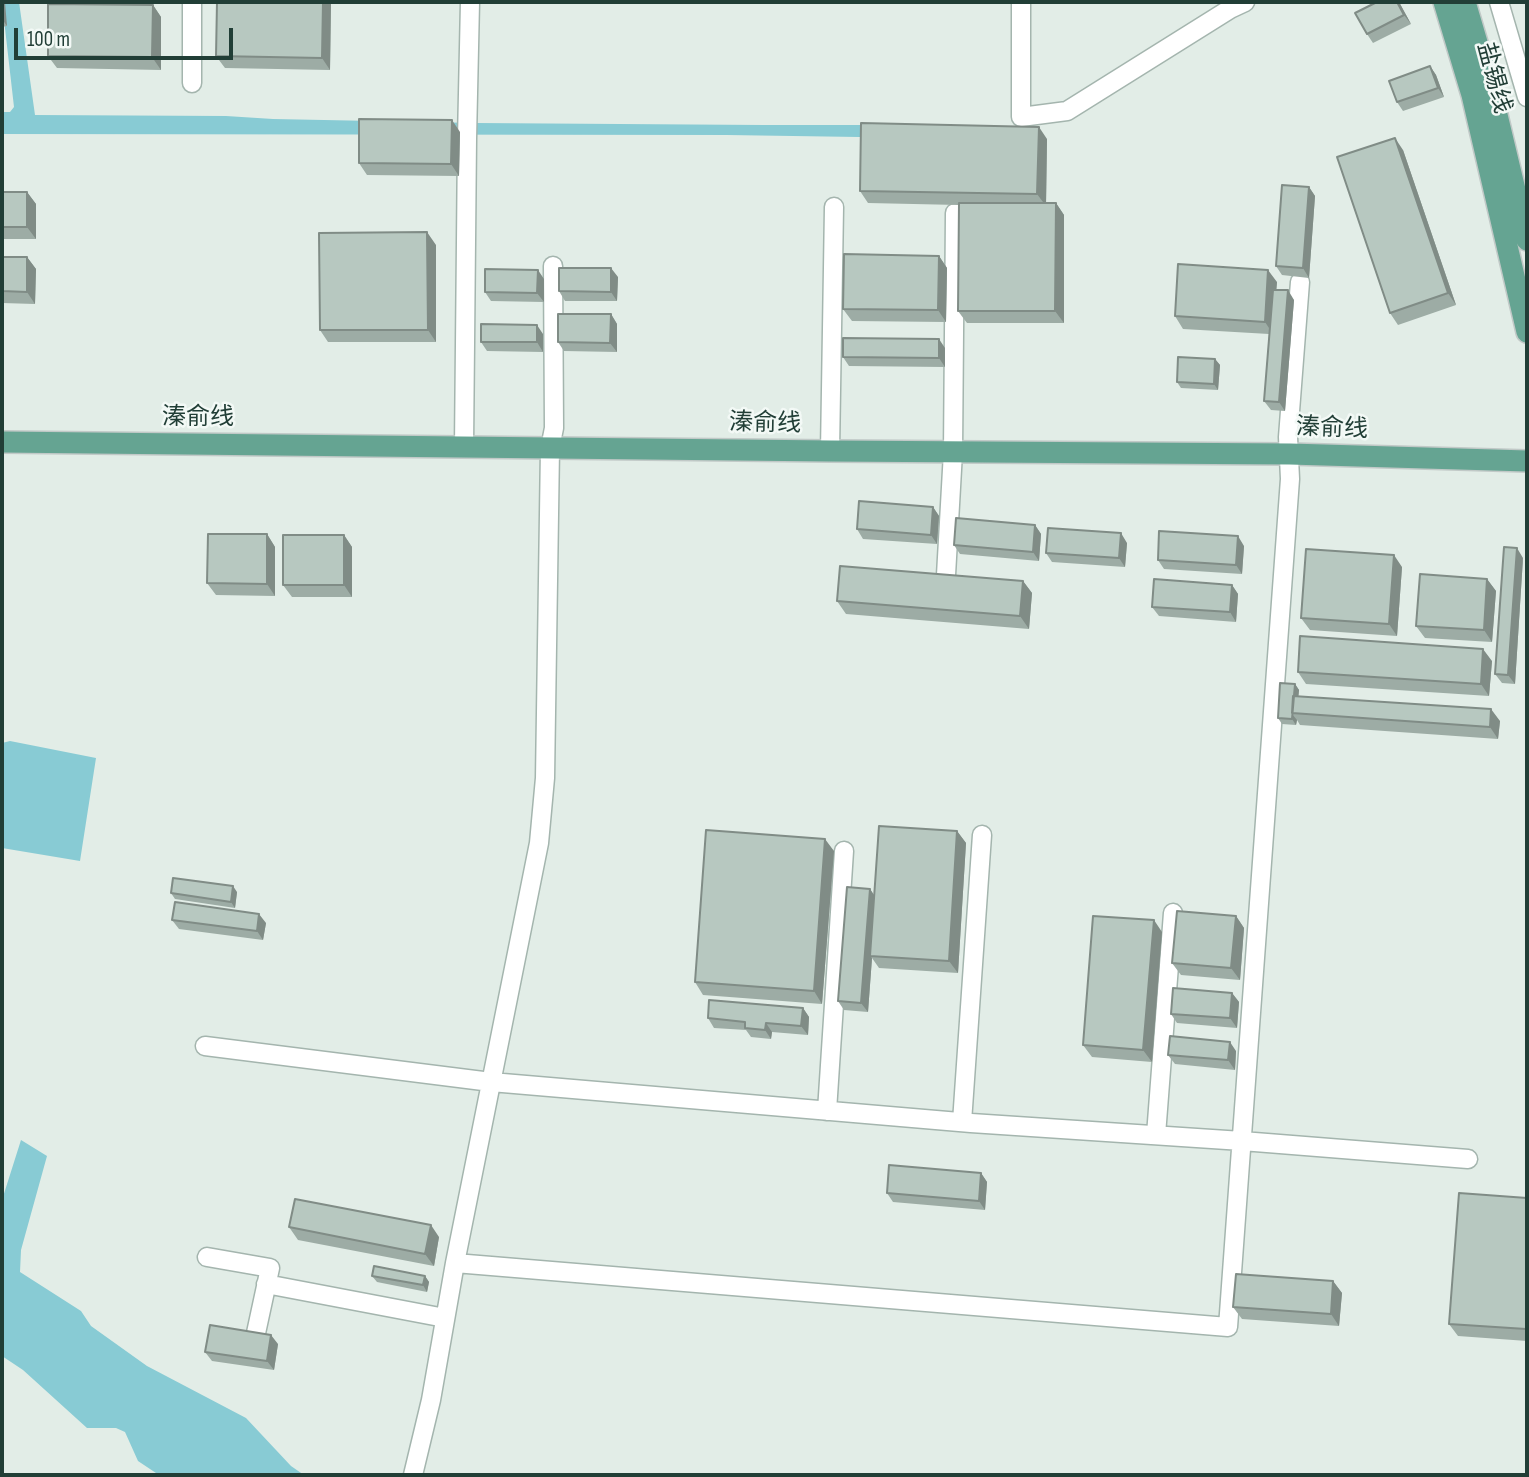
<!DOCTYPE html>
<html>
<head>
<meta charset="utf-8">
<style>
	body { margin:0 }
	#map { position:relative; width:1529px; height:1477px; overflow:hidden; background:#e2ede7; font-family:"Sofia Sans Condensed",sans-serif }
	canvas { display:block }
	.frame { position:absolute; inset:0; border:4px solid #213e36; pointer-events:none }
	.scale { position:absolute; left:14px; top:28px; width:219px; height:32px; box-sizing:border-box; border:4px solid #213e36; border-top:0; padding-left:9px; font-size:21px; line-height:24px; white-space:nowrap; color:#213e36; -webkit-text-stroke:5px #f3f9f6; paint-order:stroke }
</style>
</head>
<body>
<div id="map">
<canvas width="1529" height="1477"></canvas>
<div class="frame"></div>
<div class="scale">100 m</div>
</div>
<script>
const g = document.querySelector('canvas').getContext('2d');
g.lineJoin = 'round';
function fill(path, color) { g.fillStyle = color; g.fill(path, 'evenodd'); }
function stroke(path, color, width, dash) { g.strokeStyle = color; g.lineWidth = width; g.lineCap = dash ? 'butt' : 'round'; g.setLineDash(dash || []); g.stroke(path); }
function label(font, color, halo, rows, align = 'center') {
  g.font = font + ' "Sofia Sans Condensed","Noto Sans SC",sans-serif'; g.lineWidth = 5; g.setLineDash([]); g.textBaseline = 'middle'; g.strokeStyle = halo; g.fillStyle = color; for (const [text, x, y, turn = 0] of rows) {
    g.save(); g.translate(x, y); g.rotate((+turn || 0) * Math.PI / 180); g.textAlign = isNaN(turn) ? turn : align; if (halo) g.strokeText(text, 0, 0); g.fillText(text, 0, 0); g.restore();
  }
}
const water = new Path2D(`
	M2,2H19L35,115L226,116L273,119L476,123L763,125H990L991,139L727,135L2,134V112H10L14,107Z
	M10,741L96,758L80,861L2,848V743Z
	M21,1140L47,1156L21,1250L20,1272L81,1311L91,1326L147,1366L246,1418L291,1466L304,1475H159L138,1461L125,1432L116,1428H87L23,1370L2,1356V1200Z`);
const minor = new Path2D(`
	M192,2V83
	M1021,2V117L1067,111L1230,9L1245,2
	M1499,2L1527,97
	M464,446L467,139L470,2
	M830,451L834,207
	M946,575L953,452L955,213
	M205,1046L491,1082L971,1123L1242,1141L1468,1159
	M827,1111L844,851
	M962,1122L982,835
	M1156,1135L1173,913
	M207,1257L270,1268L256,1333
	M455,1263L1228,1327L1290,479L1288,437L1300,282
	M266,1284L445,1318
	M413,1475L431,1400L455,1263L539,843L545,778L550,448L554,428L553,266`);
const major = new Path2D(`
	M1444,2L1472,95L1527,332
	M1465,2L1491,90L1527,240
	M2,442L830,451L1290,454L1527,461`);
const wall = new Path2D(`
	M2,2L7,26L2,27Z
	M217,2H331L330,70L225,68L216,56Z
	M1377,2H1399L1411,24L1373,43L1367,34Z
	M153,5L161,17V70L57,68L48,56Z
	M1430,66L1436,75L1444,97L1403,111L1397,102Z
	M460,132L459,176L367,175L359,163Z
	M1047,139L1046,203H1056L1064,215V323H967L958,311L959,205L868,203L860,191Z
	M1403,150L1456,305L1398,325L1390,313Z
	M1309,187L1315,196L1309,278L1282,275L1276,266Z
	M2,192H27L36,204V239H2Z
	M436,245V342H328L320,330Z
	M939,256L947,268L946,322L852,321L843,309Z
	M2,257H27L36,269L35,304L2,303Z
	M618,277L617,301H565L559,291Z
	M544,279V302L491,301L485,292Z
	M1277,282L1276,290L1294,300L1285,411L1271,410L1264,401L1269,334L1183,329L1175,316Z
	M611,314L617,324V352L564,351L558,342Z
	M543,334V352L487,351L481,342Z
	M945,348V367L849,366L843,357Z
	M1215,359L1220,365L1218,390L1181,388L1177,382Z
	M933,507L939,516L937,544L863,539L857,529Z
	M1035,525L1041,534L1039,561L960,554L954,545Z
	M267,534L275,547V596L216,595L207,583Z
	M344,535L352,547V597H292L283,585Z
	M1127,543L1125,567L1052,562L1046,553Z
	M1244,546L1242,574L1164,569L1158,560Z
	M1523,558L1515,684L1502,683L1495,674Z
	M1402,567L1397,636L1310,630L1301,618Z
	M1487,579L1496,591L1492,642L1425,638L1416,626Z
	M1023,581L1032,593L1029,629L846,614L837,601Z
	M1232,585L1238,594L1236,622L1159,616L1152,607Z
	M1492,661L1489,696L1306,684L1298,672Z
	M1295,684L1299,690L1298,696L1500,721L1498,739L1300,725L1297,720L1296,725L1282,724L1278,718Z
	M957,831L966,843L958,973L879,968L872,958L868,1012L844,1010L838,1001L870,889L874,895Z
	M834,851L822,1004L703,995L695,982Z
	M237,892L235,908L175,899L171,893Z
	M1236,916L1244,928L1240,980L1181,975L1172,963Z
	M172,920L266,923L263,940L179,929Z
	M1162,932L1152,1062L1092,1057L1083,1045Z
	M1232,993L1239,1002L1237,1028L1177,1023L1171,1014Z
	M803,1008L809,1017L808,1035L772,1032L771,1039L751,1037L746,1030L714,1028L708,1018Z
	M1236,1051L1235,1070L1175,1064L1168,1055Z
	M981,1173L987,1182L985,1210L893,1202L887,1193Z
	M1527,1198V1341L1458,1336L1449,1324Z
	M289,1227L439,1237L434,1266L298,1240Z
	M372,1276H425L429,1282L427,1292L377,1282Z
	M1333,1281L1342,1293L1339,1326L1242,1319L1233,1307Z
	M278,1344L274,1370L212,1361L205,1352Z`);
const shadedWall = new Path2D(`
	M2,2H5L7,26L2,19Z
	M323,2H331L330,70L322,58Z
	M1397,2H1399L1411,24L1404,15Z
	M153,5L161,17V70L152,57Z
	M1430,66L1436,75L1444,97L1438,88Z
	M452,120L460,132L459,176L451,164Z
	M1039,127L1047,139L1046,206L1037,194Z
	M1395,138L1403,150L1456,305L1448,293Z
	M1309,187L1315,196L1309,278L1303,268Z
	M27,192L36,204V239L27,227Z
	M1056,203L1064,215V323L1055,311Z
	M427,232L436,245V342L428,330Z
	M939,256L947,268L946,322L938,310Z
	M27,257L36,269L35,304L27,292Z
	M611,268L618,277L617,301L611,292Z
	M538,270L544,279V302L537,293Z
	M1268,270L1277,282L1273,334L1265,322Z
	M1288,290L1294,300L1285,411L1279,402Z
	M611,314L617,324V352L610,343Z
	M537,325L543,334V352L537,342Z
	M939,339L945,348V367L939,358Z
	M1215,359L1220,365L1218,390L1214,384Z
	M933,507L939,516L937,544L931,535Z
	M1035,525L1041,534L1039,561L1033,552Z
	M1121,533L1127,543L1125,567L1119,558Z
	M267,534L275,547V596L267,584Z
	M344,535L352,547V597L344,585Z
	M1238,536L1244,546L1242,574L1236,565Z
	M1517,548L1523,558L1515,684L1508,675Z
	M1394,555L1402,567L1397,636L1389,624Z
	M1487,579L1496,591L1492,642L1484,630Z
	M1023,581L1032,593L1029,629L1020,616Z
	M1232,585L1238,594L1236,622L1230,612Z
	M1483,649L1492,661L1489,696L1481,684Z
	M1295,684L1299,690L1297,714L1292,713Z
	M1491,709L1500,721L1498,739L1490,727Z
	M1292,714L1297,720L1296,725L1292,719Z
	M957,831L966,843L958,973L949,961Z
	M825,839L834,851L822,1004L814,991Z
	M233,886L237,892L235,908L231,902Z
	M870,889L876,898L870,956L872,958L868,1012L861,1003Z
	M259,914L266,923L263,940L257,931Z
	M1236,916L1244,928L1240,980L1231,968Z
	M1154,920L1162,932L1152,1062L1143,1050Z
	M1232,993L1239,1002L1237,1028L1230,1018Z
	M803,1008L809,1017L808,1035L801,1026Z
	M766,1023L772,1032L771,1039L765,1030Z
	M1230,1042L1236,1051L1235,1070L1228,1060Z
	M981,1173L987,1182L985,1210L979,1201Z
	M431,1225L439,1237L434,1266L425,1254Z
	M425,1276L429,1282L427,1292L423,1285Z
	M1333,1281L1342,1293L1339,1326L1331,1314Z
	M271,1335L278,1344L274,1370L267,1361Z`);
const building = new Path2D(`
	M217,2H323L322,58L216,56Z
	M1377,2H1397L1404,15L1367,34L1355,13Z
	M48,4L153,5L152,57L48,56Z
	M1430,66L1438,88L1397,102L1389,81Z
	M359,119L452,120L451,164L359,163Z
	M861,123L1039,127L1037,194L860,191Z
	M1395,138L1448,293L1390,313L1337,157Z
	M1282,185L1309,187L1303,268L1276,266Z
	M2,192H27V227H2Z
	M959,203H1056L1055,311H958Z
	M427,232L428,330H320L319,233Z
	M844,254L939,256L938,310L843,309Z
	M2,257H27V292L2,291Z
	M1178,264L1268,270L1265,322L1175,316Z
	M559,268H611V292L559,291Z
	M485,269L538,270L537,293L485,292Z
	M1273,290H1288L1279,402L1264,401Z
	M558,314H611L610,343L558,342Z
	M481,324L537,325V342H481Z
	M843,338L939,339V358L843,357Z
	M1178,357L1215,359L1214,384L1177,382Z
	M859,501L933,507L931,535L857,529Z
	M956,518L1035,525L1033,552L954,545Z
	M1048,528L1121,533L1119,558L1046,553Z
	M1159,531L1238,536L1236,565L1158,560Z
	M208,534H267V584L207,583Z
	M283,535H344V585H283Z
	M1504,547L1517,548L1508,675L1495,674Z
	M1306,549L1394,555L1389,624L1301,618Z
	M840,566L1023,581L1020,616L837,601Z
	M1420,574L1487,579L1484,630L1416,626Z
	M1154,579L1232,585L1230,612L1152,607Z
	M1300,636L1483,649L1481,684L1298,672Z
	M1280,683L1295,684L1292,719L1278,718Z
	M1293,696L1491,709L1490,727L1292,713Z
	M879,826L957,831L949,961L870,956Z
	M706,830L825,839L814,991L695,982Z
	M173,878L233,886L231,902L171,893Z
	M847,887L870,889L861,1003L838,1001Z
	M175,902L259,914L257,931L172,920Z
	M1177,911L1236,916L1231,968L1172,963Z
	M1093,916L1154,920L1143,1050L1083,1045Z
	M1173,988L1232,993L1230,1018L1171,1014Z
	M709,1000L803,1008L801,1026L766,1023L765,1030L745,1028V1022L708,1018Z
	M1170,1036L1230,1042L1228,1060L1168,1055Z
	M889,1165L981,1173L979,1201L887,1193Z
	M1459,1193L1527,1198V1308L1526,1329L1449,1324Z
	M295,1199L431,1225L425,1254L289,1227Z
	M374,1266L425,1276L423,1285L372,1276Z
	M1236,1274L1333,1281L1331,1314L1233,1307Z
	M210,1325L271,1335L267,1361L205,1352Z`);
const streetNames = [
	["盐锡线",1493,78,75],
	["溱俞线",198,418],
	["溱俞线",765,424,1],
	["溱俞线",1332,429,2]
];
fill(water, '#88cbd4');
stroke(minor, '#a4b5ae', 21);
stroke(major, '#c1c9c7', 24);
stroke(minor, '#fff', 18);
stroke(major, '#65a492', 21);
fill(wall, '#9daca5');
fill(shadedWall, '#808c86');
fill(building, '#b7c8c0');
stroke(building, '#808c86', 2);
label('24px', '#213e36', '#f3f9f6', streetNames);
</script>
</body>
</html>
